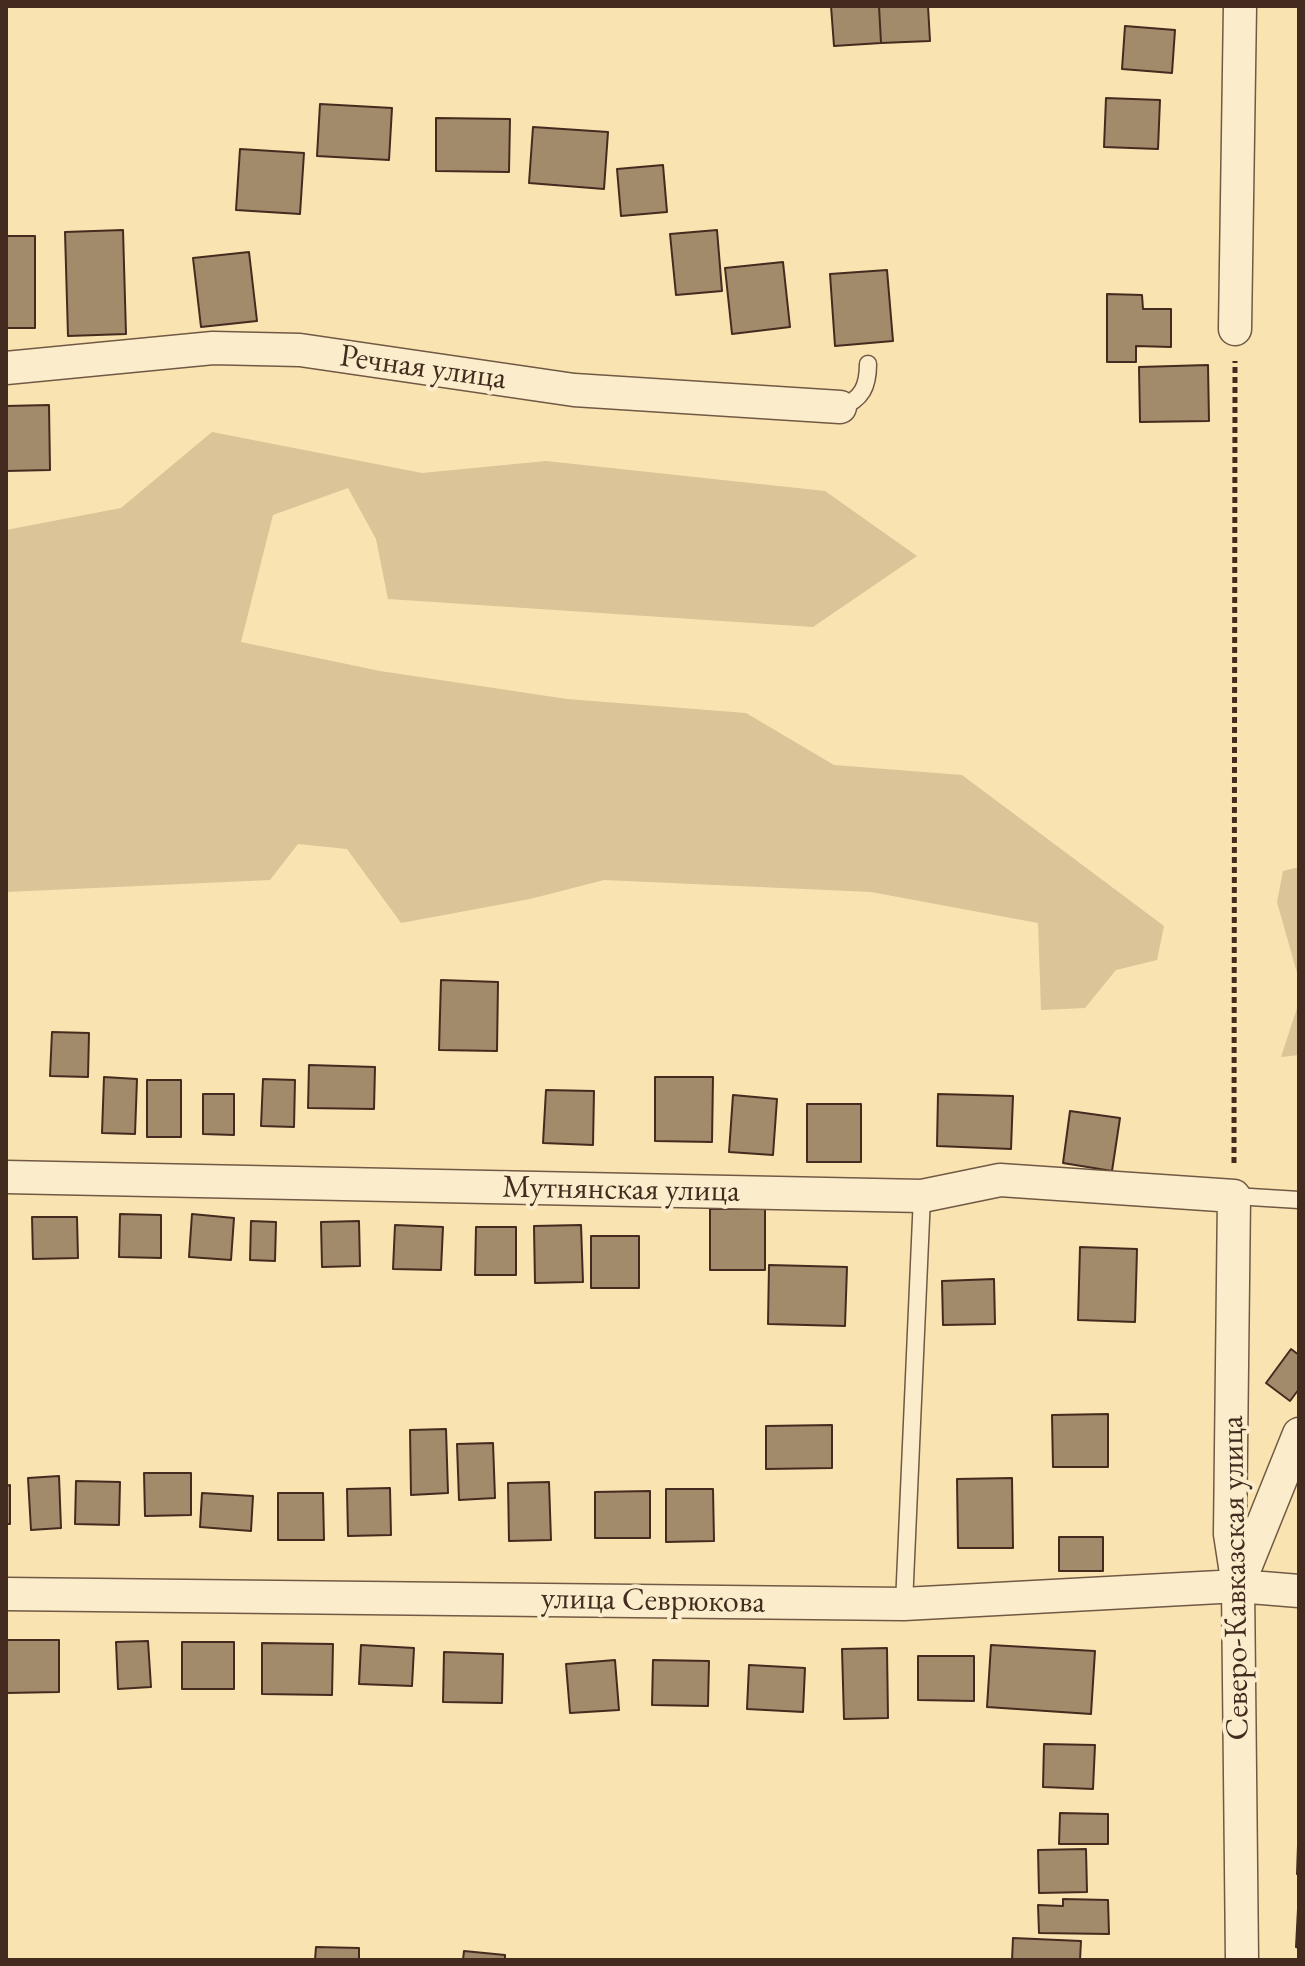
<!DOCTYPE html>
<html>
<head>
<meta charset="utf-8">
<style>
	body { margin:0 }
	#map { position:relative; width:1305px; height:1966px; overflow:hidden; background:#f9e3b1; font-family:"EB Garamond",serif }
	canvas { display:block }
	.frame { position:absolute; inset:0; border:8px solid #442b1f; pointer-events:none }
</style>
</head>
<body>
<div id="map">
<canvas width="1305" height="1966"></canvas>
<div class="frame"></div>
</div>
<script>
const g = document.querySelector('canvas').getContext('2d');
g.lineJoin = 'round';
function fill(path, color) { g.fillStyle = color; g.fill(path, 'evenodd'); }
function stroke(path, color, width, dash) { g.strokeStyle = color; g.lineWidth = width; g.lineCap = dash ? 'butt' : 'round'; g.setLineDash(dash || []); g.stroke(path); }
function label(font, color, halo, rows, align = 'center') {
  g.font = font + ' "EB Garamond",serif'; g.lineWidth = 8; g.setLineDash([]); g.textBaseline = 'middle'; g.strokeStyle = halo; g.fillStyle = color; for (const [text, x, y, turn = 0] of rows) {
    g.save(); g.translate(x, y); g.rotate((+turn || 0) * Math.PI / 180); g.textAlign = isNaN(turn) ? turn : align; if (halo) g.strokeText(text, 0, 0); g.fillText(text, 0, 0); g.restore();
  }
}
const green = new Path2D(`
	M212,432L422,473L546,461L825,491L917,556L813,627L388,599L376,539L348,488L273,515L241,642L380,671L567,699L746,713L834,765L962,775L1164,926L1157,960L1116,970L1085,1008L1041,1010L1038,923L871,892L604,880L530,899L401,923L347,849L298,844L270,880L6,892V530L121,508Z
	M1299,867V980L1277,902L1283,871Z
	M1299,1002V1055L1281,1057Z`);
const building = new Path2D(`
	M831,6H879L881,43L834,46Z
	M879,6H928L930,41L881,43Z
	M1125,26L1175,30L1172,73L1122,69Z
	M1106,98L1160,100L1158,149L1104,147Z
	M320,104L392,108L389,160L317,156Z
	M436,118L510,119L509,172L436,171Z
	M533,127L608,132L604,189L529,183Z
	M240,149L304,153L300,214L236,210Z
	M663,165L667,212L621,216L617,169Z
	M123,230L126,334L68,336L65,232Z
	M717,230L722,291L676,295L670,234Z
	M6,236H35V328H6Z
	M249,252L257,321L201,327L193,258Z
	M783,262L790,327L732,334L725,268Z
	M887,270L893,341L835,346L830,274Z
	M1107,294L1142,295L1143,309H1171V347L1136,346V362H1107Z
	M1208,365L1209,421L1140,422L1139,367Z
	M49,405L50,470L6,471V406Z
	M441,980L498,982L497,1051L439,1050Z
	M52,1032L89,1033L88,1077L50,1076Z
	M309,1065L375,1067L374,1109L308,1108Z
	M104,1077L137,1079L135,1134L102,1133Z
	M655,1077H713L712,1142L655,1141Z
	M263,1079L295,1080L294,1127L261,1126Z
	M147,1080H181V1137H147Z
	M546,1090L594,1091L593,1145L543,1143Z
	M203,1094H234V1135L203,1134Z
	M938,1094L1013,1096L1011,1149L937,1146Z
	M733,1095L777,1099L773,1155L729,1152Z
	M807,1104H861V1162H807Z
	M1070,1111L1120,1118L1112,1171L1063,1163Z
	M710,1209H765V1270H710Z
	M120,1214L161,1215V1258L119,1257Z
	M192,1214L234,1218L231,1260L189,1257Z
	M32,1217H77L78,1258L33,1259Z
	M251,1221L276,1222L275,1261L250,1260Z
	M359,1221L360,1266L322,1267L321,1222Z
	M395,1225L443,1227L441,1270L393,1269Z
	M581,1225L583,1282L535,1283L534,1226Z
	M476,1227H516V1275H475Z
	M591,1236H639V1288H591Z
	M1080,1247L1137,1249L1135,1322L1078,1320Z
	M769,1265L847,1267L845,1326L768,1324Z
	M994,1279L995,1324L943,1325L942,1281Z
	M1291,1349L1299,1355V1389L1290,1401L1266,1383Z
	M1108,1414V1467H1053L1052,1415Z
	M832,1425V1468L766,1469V1426Z
	M446,1429L448,1493L411,1495L410,1430Z
	M493,1443L495,1498L459,1500L457,1444Z
	M144,1473H191V1515L145,1516Z
	M59,1476L61,1528L31,1530L28,1478Z
	M1012,1478L1013,1548H958L957,1479Z
	M76,1481L120,1482L119,1525L75,1524Z
	M549,1482L551,1540L509,1541L508,1483Z
	M10,1485V1524H6V1486Z
	M390,1488L391,1535L348,1536L347,1489Z
	M666,1489H713L714,1541L666,1542Z
	M650,1491V1538H595V1492Z
	M202,1493L253,1496L251,1531L200,1527Z
	M278,1493H323L324,1540H278Z
	M1059,1537H1103V1571H1059Z
	M6,1640H59V1692L6,1693Z
	M148,1641L151,1687L118,1689L116,1642Z
	M182,1642H234V1689H182Z
	M262,1643L333,1644L332,1695L262,1694Z
	M361,1645L414,1648L412,1686L359,1684Z
	M991,1645L1095,1651L1091,1714L987,1707Z
	M887,1648L888,1718L844,1719L842,1649Z
	M444,1652L503,1654L502,1703L443,1702Z
	M918,1656H974V1701L918,1700Z
	M615,1660L619,1710L570,1713L566,1664Z
	M653,1660L709,1661L708,1706L652,1705Z
	M749,1665L805,1668L803,1712L747,1709Z
	M1044,1744L1095,1745L1093,1789L1043,1787Z
	M1060,1813L1108,1814V1844H1059Z
	M1299,1817V1874H1297Z
	M1086,1849L1087,1892L1039,1893L1038,1850Z
	M1299,1890V1948L1296,1947Z
	M1063,1899L1108,1900L1109,1934L1039,1933L1038,1905L1063,1906Z
	M1013,1938L1081,1941L1080,1960H1012Z
	M316,1947L359,1948V1960H315Z
	M464,1951L505,1955V1960H463Z`);
const path = new Path2D(`
	M1234,1163L1235,361`);
const lane = new Path2D(`
	M840,407C862,400 868,386 868,364
	M1234,1196L1299,1200
	M904,1604L922,1196`);
const street = new Path2D(`
	M1235,329L1240,6
	M6,368L213,348L300,350L574,390L840,407
	M6,1177L922,1196L1000,1180L1234,1196L1230,1534L1238,1586L1242,1960
	M1239,1583L1299,1434
	M6,1594L904,1604L1238,1586L1299,1591`);
const streetNames = [
	["Речная улица",423,368,8],
	["Мутнянская улица",621,1190,1],
	["Северо-Кавказская улица",1236,1578,-91],
	["улица Севрюкова",653,1601,1]
];
fill(green, '#dac498');
fill(building, '#a28b6b');
stroke(building, '#442b1f', 2);
stroke(lane, '#715944', 19);
stroke(street, '#715944', 35);
stroke(path, '#442b1f', 5, [6, 4]);
stroke(lane, '#fbedcc', 16);
stroke(street, '#fbedcc', 32);
label('32px', '#442b1f', '#fbedcc', streetNames);
</script>
</body>
</html>
